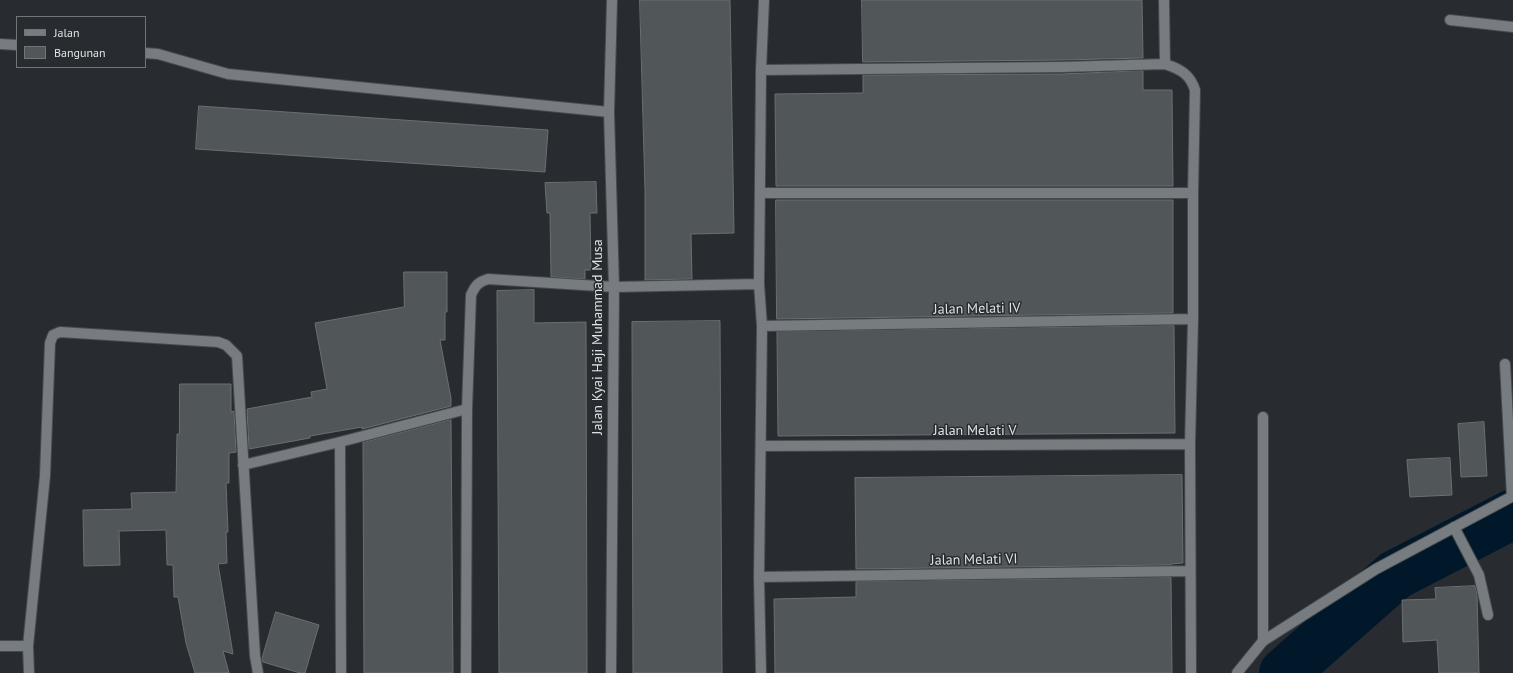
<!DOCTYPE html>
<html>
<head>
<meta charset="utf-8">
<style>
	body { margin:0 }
	#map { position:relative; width:1513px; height:673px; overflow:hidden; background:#282c30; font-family:"PT Sans",sans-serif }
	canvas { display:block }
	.legend { position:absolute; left:16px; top:16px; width:130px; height:52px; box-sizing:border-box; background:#282c30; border:1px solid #717578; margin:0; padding:5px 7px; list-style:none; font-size:12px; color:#dfe2e4 }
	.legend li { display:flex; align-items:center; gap:8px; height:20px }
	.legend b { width:20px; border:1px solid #717578 }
</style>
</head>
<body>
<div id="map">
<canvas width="1513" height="673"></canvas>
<ul class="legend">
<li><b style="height:5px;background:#777c80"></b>Jalan</li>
<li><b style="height:11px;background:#515659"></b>Bangunan</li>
</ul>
</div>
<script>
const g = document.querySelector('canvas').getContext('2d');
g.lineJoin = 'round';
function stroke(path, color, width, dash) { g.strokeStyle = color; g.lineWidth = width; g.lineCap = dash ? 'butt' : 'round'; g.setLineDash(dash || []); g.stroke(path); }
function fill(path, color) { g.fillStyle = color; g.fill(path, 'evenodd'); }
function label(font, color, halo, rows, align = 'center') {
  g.font = font + ' "PT Sans",sans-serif'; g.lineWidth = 3; g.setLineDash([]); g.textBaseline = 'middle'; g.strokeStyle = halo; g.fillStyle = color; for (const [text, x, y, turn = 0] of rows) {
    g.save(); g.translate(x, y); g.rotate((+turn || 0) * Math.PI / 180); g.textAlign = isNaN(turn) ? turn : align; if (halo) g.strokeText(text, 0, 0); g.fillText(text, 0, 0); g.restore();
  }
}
const river = new Path2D(`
	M1284,673L1395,575L1513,514`);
const building = new Path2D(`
	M640,0H730L734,233L691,234L692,279L645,280V191Z
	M862,0H1142L1143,58L1062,60L863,62Z
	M1143,71V90H1172L1173,186H776L775,94L863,93V75L1062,74Z
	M199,106L548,130L545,172L196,149Z
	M596,182L597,213H590L591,270H585V279L551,277L550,213H547L545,183Z
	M776,200H1173V313L777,319Z
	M404,272H447V312H445V340H440L451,398V406L362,429V427L310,436V438L249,449L247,409L312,397L311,392L327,389L315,323L404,307Z
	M534,290V323L586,322L587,673H499L497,291Z
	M720,321L722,673H633L632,322Z
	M1174,326L1175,433L778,436L777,332Z
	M180,384H231V412L234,411L236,452L229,453V483H226L228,532H226L227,563L218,564L233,654L223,651L229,673H195L186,643L178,597H174L173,565H167L166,530L119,531L120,565L84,566L83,510L132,509L131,493L176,492L177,434H179Z
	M451,420L453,673H364L363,443Z
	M1484,422L1487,476L1461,477L1458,424Z
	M1450,458L1452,495L1410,497L1407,460Z
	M1182,475L1183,563L1171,564V565L856,569L855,478Z
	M1171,578L1172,673H775L774,599L856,597V582Z
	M1475,586L1477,594L1479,673H1439L1437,640L1403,642L1402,600L1436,599L1435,588Z
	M276,612L319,625L305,673H300L263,662L262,659Z`);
const minor = new Path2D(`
	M1164,0L1165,64
	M1450,20L1513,27
	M0,44L17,45
	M145,53L158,54L228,74L609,112
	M761,70L1062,67L1165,64C1180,69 1190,74 1195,90L1193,193V319L1190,444L1191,673
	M760,193H1193
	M762,326L1193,319
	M1505,364L1512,497
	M340,442L341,673
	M761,446L1190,444
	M243,465L340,442L467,409
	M1454,527L1479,575L1488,615
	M759,577L1190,571
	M1263,641V417
	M0,646H28
	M29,673L28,646L45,476L50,343L53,335L60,332L218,342L226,345L237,356L255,656L258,673
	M466,673L467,409L471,295C475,286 478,282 488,279L614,287L759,284
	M611,673L614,287L609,112L612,0
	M761,673L759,577L762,326L759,284L761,70L764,0
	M1237,673L1263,641L1376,569L1513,496`);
const streetNames = [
	["Jalan Melati IV",977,309,-1],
	["Jalan Kyai Haji Muhammad Musa",598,337,-90],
	["Jalan Melati V",975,431],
	["Jalan Melati VI",974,560,-1]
];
stroke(river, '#00182a', 50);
fill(building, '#515659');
stroke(building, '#6a6f73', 1);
stroke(minor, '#474a4d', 12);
stroke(minor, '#777c80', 10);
label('14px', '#dfe2e4', '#282c30', streetNames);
</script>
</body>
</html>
